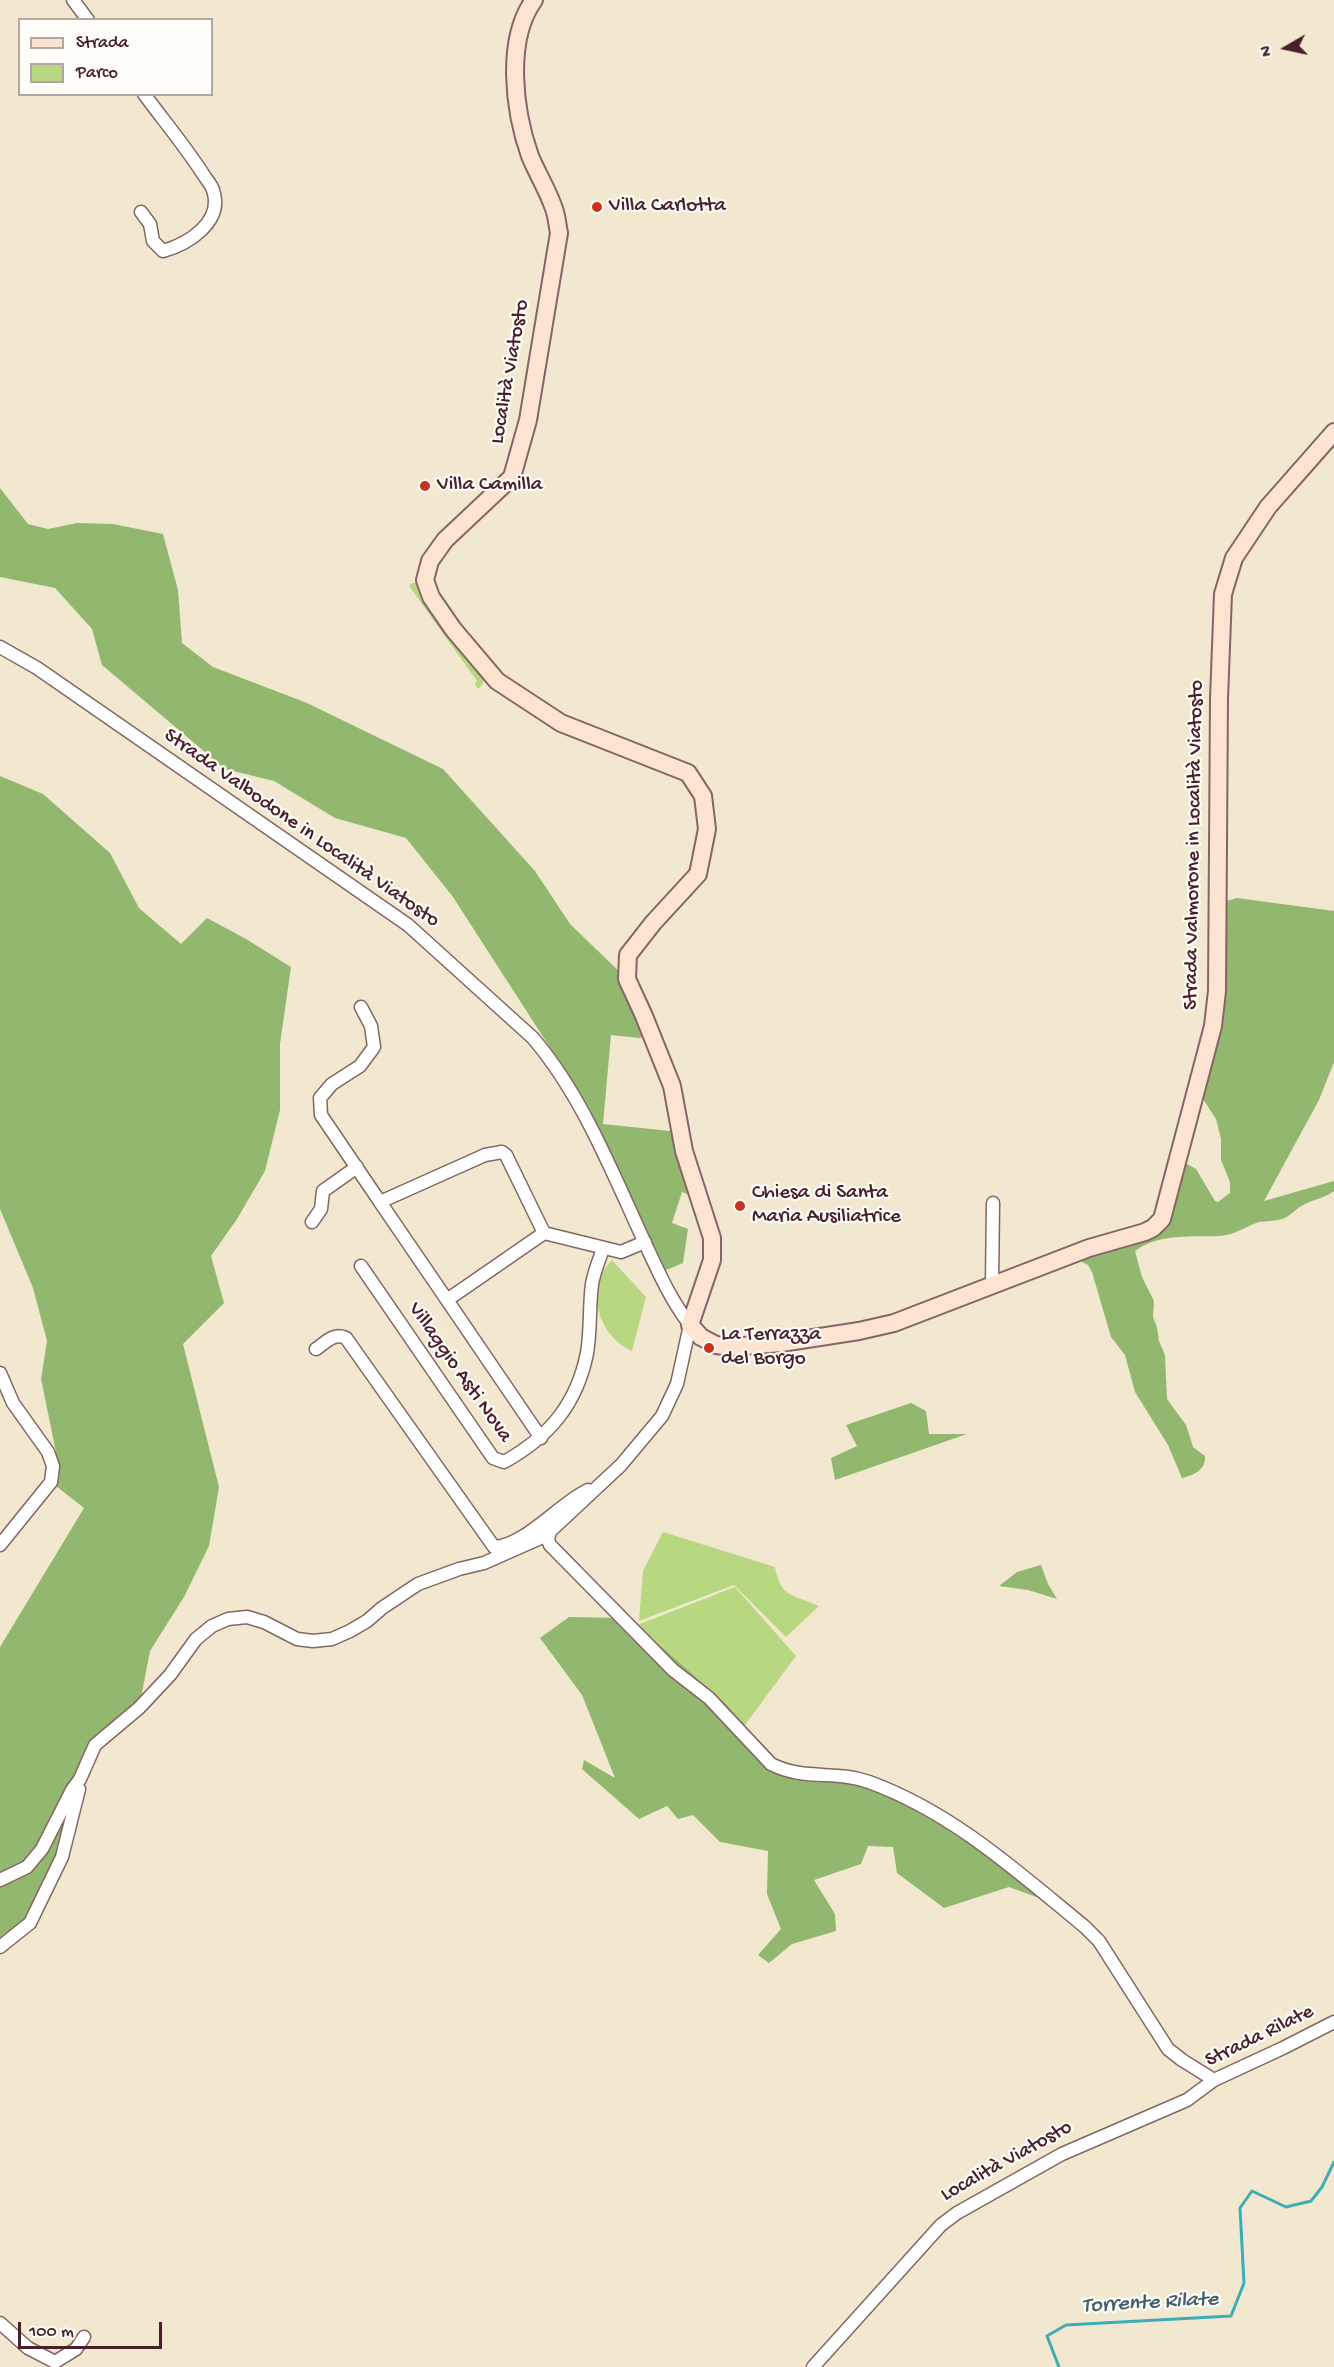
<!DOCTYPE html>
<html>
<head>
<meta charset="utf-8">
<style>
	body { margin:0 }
	#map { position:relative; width:1334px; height:2367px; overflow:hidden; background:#f2e8d0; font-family:"Gochi Hand",sans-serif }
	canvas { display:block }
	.legend { position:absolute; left:18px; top:18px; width:195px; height:78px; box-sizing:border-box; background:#fdfcf7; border:2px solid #b5a4a5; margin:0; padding:8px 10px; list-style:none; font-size:18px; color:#4a1f2b }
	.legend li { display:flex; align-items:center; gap:12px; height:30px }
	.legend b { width:30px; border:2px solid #b5a4a5 }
	.north { position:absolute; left:1256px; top:18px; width:60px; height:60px; -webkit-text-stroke:4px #fdfcf7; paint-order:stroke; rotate:261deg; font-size:16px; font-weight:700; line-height:24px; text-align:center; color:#4a1f2b }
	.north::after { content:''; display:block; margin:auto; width:21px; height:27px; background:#4a1f2b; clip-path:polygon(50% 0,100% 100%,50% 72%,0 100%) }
	.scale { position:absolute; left:18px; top:2322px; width:144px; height:27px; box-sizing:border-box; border:3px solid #4a1f2b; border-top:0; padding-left:8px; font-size:18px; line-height:21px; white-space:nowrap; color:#4a1f2b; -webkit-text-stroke:4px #fdfcf7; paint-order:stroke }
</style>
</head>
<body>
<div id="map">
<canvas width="1334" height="2367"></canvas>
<ul class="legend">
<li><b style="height:8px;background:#fde4d1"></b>Strada</li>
<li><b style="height:16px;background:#b7d880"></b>Parco</li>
</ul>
<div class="north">N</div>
<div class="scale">100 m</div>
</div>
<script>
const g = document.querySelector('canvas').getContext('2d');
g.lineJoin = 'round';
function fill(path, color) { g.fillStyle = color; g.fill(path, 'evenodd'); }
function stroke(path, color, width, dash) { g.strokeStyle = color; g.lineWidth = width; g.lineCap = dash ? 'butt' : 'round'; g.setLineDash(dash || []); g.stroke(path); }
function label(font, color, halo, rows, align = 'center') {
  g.font = font + ' "Gochi Hand",sans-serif'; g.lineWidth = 4.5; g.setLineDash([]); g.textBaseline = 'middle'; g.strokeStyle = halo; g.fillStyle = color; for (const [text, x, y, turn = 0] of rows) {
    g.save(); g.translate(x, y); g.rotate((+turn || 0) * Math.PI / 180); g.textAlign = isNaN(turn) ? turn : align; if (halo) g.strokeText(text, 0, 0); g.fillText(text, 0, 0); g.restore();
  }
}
const green = new Path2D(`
	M412,583H421L486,676L482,685L478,689L475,684L477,681L409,586Z
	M612,1260L646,1297L632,1351C598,1336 584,1288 612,1260Z
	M663,1532L775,1567C781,1599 793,1594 819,1606L786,1637L734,1585L639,1621L643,1571Z
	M735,1587L796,1656L745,1725L723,1701L637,1625Z`);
const forest = new Path2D(`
	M0,488L28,524L48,529L77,523L113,524L163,534L178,590L182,643L213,667L307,703L443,769L535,871L570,924L627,979L651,1035L639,1038L611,1035L603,1124L680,1132L698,1198L682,1192L672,1223L688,1229L683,1263L664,1271L567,1074L453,897L406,838L335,818L274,781L225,769L102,665L92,629L55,588L0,577Z
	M0,776L43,794L110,853L139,908L181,944L207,918L246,939L291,967L280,1044V1110L265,1171L237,1219L211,1256L224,1303L183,1344L219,1487L209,1546L184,1597L150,1651L139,1708L95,1745L62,1855L30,1923L0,1947V1647L84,1508L51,1482L56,1452L41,1379L47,1341L33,1288L0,1209Z
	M1237,898L1334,911V1062L1319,1100L1264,1201L1334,1181V1191C1325,1198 1315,1199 1305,1204C1296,1208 1291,1216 1282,1219C1274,1221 1267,1221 1259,1222C1246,1226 1235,1235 1220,1236C1194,1237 1158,1233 1135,1251L1142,1277L1154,1301L1153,1317L1157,1327L1159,1341L1165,1355L1167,1399L1186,1425L1193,1447L1205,1456C1206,1470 1194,1475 1182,1478L1168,1445L1135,1392L1125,1355L1111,1337L1092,1272L1088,1265L1078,1260L1153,1229L1173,1213L1183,1162L1196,1169L1215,1201L1218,1202L1230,1193V1182L1221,1160V1139L1216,1119L1197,1090L1213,1026L1216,904Z
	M911,1403L926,1411L929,1434H967L835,1480L831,1458L857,1446L846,1425Z
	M1041,1565L1048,1584L1057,1599L1028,1590L999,1586L1017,1572Z
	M569,1617L621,1618L637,1625L723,1701L745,1725L741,1730L771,1764L849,1777L934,1813L1058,1905L1009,1887L944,1908L897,1873L893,1847L868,1846L861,1864L814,1880L835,1914L836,1931L792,1944L769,1963L758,1955L781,1929L767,1894L768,1851L720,1842L693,1815L678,1819L667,1806L639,1819L582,1769L584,1760L615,1778L582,1695L540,1638Z`);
const stream = new Path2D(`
	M1059,2367L1047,2336L1066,2325L1231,2316L1244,2283L1240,2208L1252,2191L1286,2207L1311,2201L1322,2187L1334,2162`);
const street = new Path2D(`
	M73,0L88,20
	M141,212L150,224L153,241L163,251C188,244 224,222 213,190C211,184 206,179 203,174C185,146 164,121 144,94
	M0,647L37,668L408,925L533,1038C583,1097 612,1172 644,1241C658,1271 670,1299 690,1325L677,1384L662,1416L621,1465L545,1536L484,1563L459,1569L418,1584L382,1608L367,1621L350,1631L332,1639L313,1641L297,1639L264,1622L247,1617L228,1619L212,1626L196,1639L170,1675L139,1708L95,1745L80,1779L72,1790L42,1849L27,1867L0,1880
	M361,1007L371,1026L374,1047L360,1066L332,1084L320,1098L321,1115L380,1202
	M312,1222L321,1209L323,1191L357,1167
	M544,1233L447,1300L380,1202L485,1155L502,1152L506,1155L544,1233L621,1252L645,1242
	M361,1266L493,1458L504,1462C549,1437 577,1404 587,1353C591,1330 589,1307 592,1284C594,1272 599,1260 603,1249
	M992,1284L993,1203
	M447,1300L541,1438
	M316,1349C325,1343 334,1332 346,1338L494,1547C525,1546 561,1502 588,1490
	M0,1373L13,1403L48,1452L53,1466L51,1482L0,1545
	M550,1531L548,1540L550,1545L673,1670L709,1698L771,1764C804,1781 836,1770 869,1782C952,1812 1018,1872 1085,1927L1099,1941L1168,2049L1182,2060L1214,2080
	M0,1947L30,1923L62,1857L79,1789
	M0,2323L28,2348L55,2362L76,2349L84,2337
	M813,2367L941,2225L957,2213L1062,2154L1187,2100L1214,2080L1283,2048L1334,2022`);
const secondary = new Path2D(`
	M534,0C505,40 514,111 530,156C537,173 547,189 553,206C557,215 557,224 559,233L528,420L512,477L445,540L430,561L425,580L431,597L453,629L497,681L561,723L688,773L703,796L707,829L698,874L653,923L628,955L627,979L644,1016L672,1086L684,1151L712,1238V1260L690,1325L701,1337L716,1345L731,1347L781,1343L859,1331L894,1323L1089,1248L1145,1232L1153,1228L1162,1219L1213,1026L1217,991L1219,699L1223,594L1234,558L1268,507L1334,432`);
const markers = [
	[597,207,6,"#c8321e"],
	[425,486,6,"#c8321e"],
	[740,1206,6,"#c8321e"],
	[709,1348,6,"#c8321e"]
];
const poiNames = [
	["Villa Carlotta",609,207],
	["Villa Camilla",437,486],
	["Chiesa di Santa",752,1194],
	["Maria Ausiliatrice",752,1218],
	["La Terrazza",721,1336],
	["del Borgo",721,1360]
];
const streetNames = [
	["Località Viatosto",511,372,-80],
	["Strada Valbodone in Località Viatosto",301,829,35],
	["Strada Valmorone in Località Viatosto",1195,845,-89],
	["Villaggio Asti Nova",459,1373,55],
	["Strada Rilate",1260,2037,-26],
	["Località Viatosto",1007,2162,-29]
];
const waterNames = [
	["Torrente Rilate",1150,2304,-3]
];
fill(green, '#b7d880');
fill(forest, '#91b86e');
stroke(stream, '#3dadb8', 3);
stroke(street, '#856565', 15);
stroke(secondary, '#856565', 20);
stroke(street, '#fff', 12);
stroke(secondary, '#fde4d1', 16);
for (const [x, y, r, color] of markers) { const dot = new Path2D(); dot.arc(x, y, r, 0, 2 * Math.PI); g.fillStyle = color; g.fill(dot); stroke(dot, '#fdfcf7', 2); }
label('21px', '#4a1f2b', '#fdfcf7', poiNames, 'left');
label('21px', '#4a1f2b', '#fdfcf7', streetNames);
label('italic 22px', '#445f6a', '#fdfcf7', waterNames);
</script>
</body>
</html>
